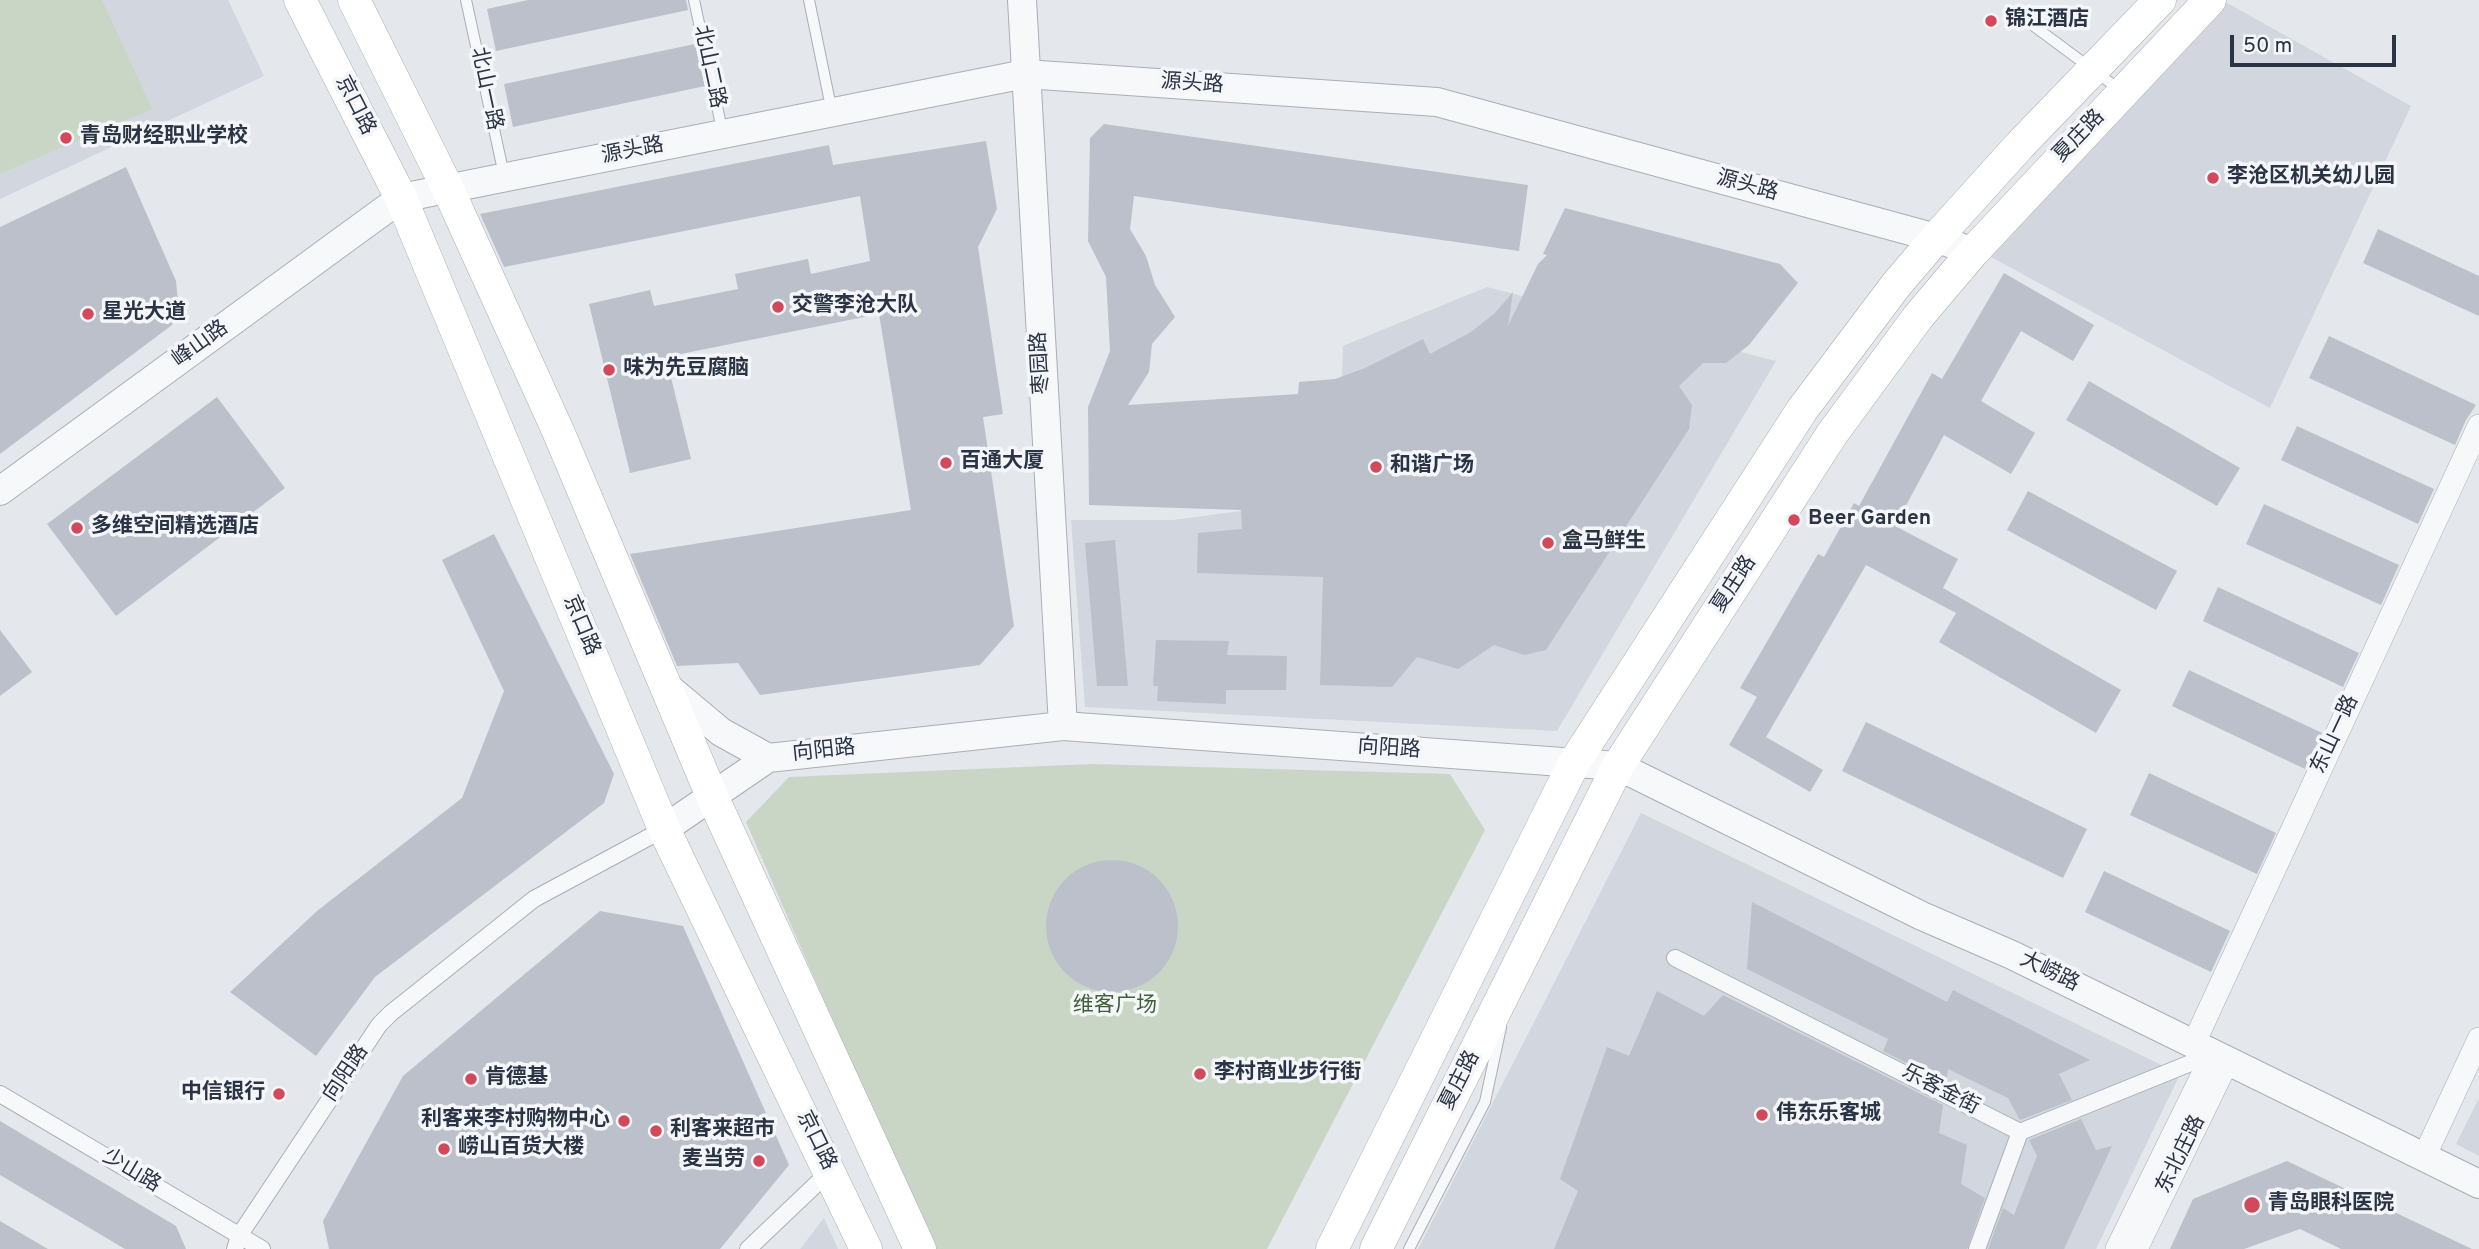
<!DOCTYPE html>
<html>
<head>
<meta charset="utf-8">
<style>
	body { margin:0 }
	#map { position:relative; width:2479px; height:1249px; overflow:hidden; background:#e4e7ec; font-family:Overpass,sans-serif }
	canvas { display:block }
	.scale { position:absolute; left:2230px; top:35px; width:166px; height:32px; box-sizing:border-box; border:4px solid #2b3445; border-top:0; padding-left:9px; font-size:21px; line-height:24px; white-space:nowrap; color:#2b3445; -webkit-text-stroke:5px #f4f6f9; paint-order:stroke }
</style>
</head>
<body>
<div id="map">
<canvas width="2479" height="1249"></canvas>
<div class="scale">50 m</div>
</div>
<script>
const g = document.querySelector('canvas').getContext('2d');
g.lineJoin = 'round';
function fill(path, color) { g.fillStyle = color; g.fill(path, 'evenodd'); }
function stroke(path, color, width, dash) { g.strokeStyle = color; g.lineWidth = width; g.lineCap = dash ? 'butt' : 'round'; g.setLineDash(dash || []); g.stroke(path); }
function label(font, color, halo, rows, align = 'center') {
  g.font = font + ' Overpass,"Noto Sans SC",sans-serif'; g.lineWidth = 7; g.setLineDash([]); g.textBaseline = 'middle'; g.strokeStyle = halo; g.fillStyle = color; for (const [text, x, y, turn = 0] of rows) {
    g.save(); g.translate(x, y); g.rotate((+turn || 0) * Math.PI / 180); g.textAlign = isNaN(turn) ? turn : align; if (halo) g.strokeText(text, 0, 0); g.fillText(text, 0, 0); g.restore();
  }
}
const built = new Path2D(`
	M0,0H228L264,76L0,199Z
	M2222,0L2411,106L2270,408L1978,250Z
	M1487,287L1776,361L1557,731L1085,707L1071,520H1173L1338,498L1343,346Z
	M1641,813L2180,1074L2096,1249H1418Z
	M2479,1098V1156L2456,1144Z
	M824,1218L838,1249H800Z`);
const green = new Path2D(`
	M0,0H102L152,109L0,174Z
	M1092,764L1450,774L1485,830L1267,1249H933L746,822L789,777Z`);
const building = new Path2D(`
	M528,0H686L688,10L496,51L487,9Z
	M695,44L705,86L513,127L504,84Z
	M1104,124L1528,185L1519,251L1134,196L1130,229L1146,256L1155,285L1175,317L1152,344L1149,372L1128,405L1298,394L1299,382L1335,379L1365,368L1423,339L1430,354L1471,332L1495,313L1513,292L1508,326L1538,264L1547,255L1543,254L1565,208L1780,264L1798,283L1749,345L1726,363H1703L1679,386L1692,405L1689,429L1546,650L1524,655L1494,645L1458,669L1417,657L1392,687L1320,685L1323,577L1197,573L1198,533L1242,529L1241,510L1089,505L1088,407L1110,351L1106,277L1088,241L1090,138Z
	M986,141L997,209L978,247L1003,414L983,417L1014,626L980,665L760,695L738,663L677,666L630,554L911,510L879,314L666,357L691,459L630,473L589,304L650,290L654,306L738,289L735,274L808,259L811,274L870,261L860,196L504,267L480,214L829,145L833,165Z
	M126,167L176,281L178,303L172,325L0,454V227Z
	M2378,229L2479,276V316L2363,263Z
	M2004,273L2094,325L2073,361L2021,331L1981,401L2035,433L2011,474L1944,435L1895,526L1958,559L1943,588L2121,690L2096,733L1939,642L1956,613L1866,565L1766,737L1823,770L1810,792L1729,745L1757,697L1740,688L1818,554L1824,557L1854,503L1859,506L1932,373L1942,379Z
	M2329,336L2476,405L2466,420L2455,445L2309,378Z
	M2089,381L2240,468L2217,506L2066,420Z
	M217,397L285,488L116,616L47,524Z
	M2297,426L2434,489L2418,524L2281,460Z
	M2028,491L2177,571L2156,610L2007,530Z
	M2264,504L2399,565L2381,605L2246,544Z
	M494,534L614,774L604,803L375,977L316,1056L230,992L317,911L462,798L504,691L442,560Z
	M1115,540L1128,686H1097L1085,543Z
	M2218,587L2359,653L2343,687L2203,621Z
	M0,630L32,672L0,696Z
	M1156,640L1229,641L1227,655L1287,656L1286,690H1226V704L1157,701L1158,686H1153Z
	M2189,670L2322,733L2305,769L2172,706Z
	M1866,722L2087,829L2063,878L1842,771Z
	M2149,773L2276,833L2257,874L2130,815Z
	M1046 926a66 66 0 1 1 132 0a66 66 0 1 1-132 0Z
	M2104,871L2230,931L2211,972L2085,912Z
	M1752,902L1947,1002L1953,990L2090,1060L2059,1074L2072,1100L2020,1120L2008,1098L1948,1069L1946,1083L1883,1051L1888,1039L1747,969Z
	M600,911L683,926L789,1165L720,1249H329L323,1221L403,1076Z
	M1657,991L1704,1016L1723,995L1943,1105L1939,1133L1967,1145L1961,1184L1985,1198L1967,1249H1554L1578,1191L1560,1179L1607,1047L1629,1056Z
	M2081,1119L2096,1150L2112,1146L2064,1249H1988L2003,1208L2014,1215L2037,1156L2029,1140Z
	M0,1121L176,1226L186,1249H125L0,1175Z
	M2287,1161L2472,1249H2341L2300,1229L2244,1249H2170L2193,1199Z
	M0,1221L48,1249H0Z`);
const service = new Path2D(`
	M466,0L504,175
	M694,0L723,134
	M809,0L832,112
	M2015,12L2120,90
	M1409,1249L1485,1102L1501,1027`);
const pedestrian = new Path2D(`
	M1675,958L2020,1132L2213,1054
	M0,1094L262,1249
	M235,1249L239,1236L379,1025L391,1013L534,899L664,829
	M748,1249L830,1171
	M1977,1249L2020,1132`);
const minor = new Path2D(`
	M2193,1045L2479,426
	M2424,1157L2479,1039
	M2117,1249L2213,1054
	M2136,1249L2227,1062`);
const tertiary = new Path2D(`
	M1022,0L1063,726
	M0,491L401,198L1025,74L1437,102L1936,238L1973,252
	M665,685L721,732L768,758
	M664,829L768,758L1063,726L1618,766L1922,916L2012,955L2479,1184`);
const secondary = new Path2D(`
	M300,0L401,198L664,829L866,1249
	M354,0L448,189L558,431L712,796L920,1249
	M1332,1249L1574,763L1802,410L1896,285L1936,238L2020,145L2160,0
	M1376,1249L1618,766L1832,434L1918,317L1973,252L2210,0`);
const markers = [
	[1991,21,7,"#d1495b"],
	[66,138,7,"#d1495b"],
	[2213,178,7,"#d1495b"],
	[778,307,7,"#d1495b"],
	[88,314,7,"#d1495b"],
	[609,370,7,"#d1495b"],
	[946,463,7,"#d1495b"],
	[1376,467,7,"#d1495b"],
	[1794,520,7,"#d1495b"],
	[77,528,7,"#d1495b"],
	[1548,543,7,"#d1495b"],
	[1200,1074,7,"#d1495b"],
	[471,1079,7,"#d1495b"],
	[279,1094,7,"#d1495b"],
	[1762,1115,7,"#d1495b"],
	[624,1121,7,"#d1495b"],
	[656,1131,7,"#d1495b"],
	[444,1149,7,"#d1495b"],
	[759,1161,7,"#d1495b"],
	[2252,1205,9,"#d1495b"]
];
const poiNames = [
	["锦江酒店",2005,21],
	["青岛财经职业学校",80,138],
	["李沧区机关幼儿园",2227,178],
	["交警李沧大队",792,307],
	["星光大道",102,314],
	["味为先豆腐脑",623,370],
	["百通大厦",960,463],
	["和谐广场",1390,467],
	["Beer Garden",1808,520],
	["多维空间精选酒店",91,528],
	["盒马鲜生",1562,543],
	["李村商业步行街",1214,1074],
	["肯德基",485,1079],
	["中信银行",265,1094,"right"],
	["伟东·乐客城",1776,1115],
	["利客来李村购物中心",610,1121,"right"],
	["利客来超市",670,1131],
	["崂山百货大楼",458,1149],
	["麦当劳",745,1161,"right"],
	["青岛眼科医院",2268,1205]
];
const streetNames = [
	["北山二路",708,67,78],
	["源头路",1192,85,4],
	["北山一路",485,89,78],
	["京口路",354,106,63],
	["夏庄路",2080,137,-46],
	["源头路",633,152,-11],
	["源头路",1747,187,15],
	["峰山路",201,345,-36],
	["枣园路",1042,363,-93],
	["夏庄路",1735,585,-57],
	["京口路",580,626,67],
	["东山一路",2336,735,-65],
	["向阳路",1389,750,4],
	["向阳路",824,752,-6],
	["大崂路",2049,973,26],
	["向阳路",347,1074,-56],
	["夏庄路",1461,1081,-63],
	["乐客金街",1940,1091,27],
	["京口路",815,1141,64],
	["东北庄路",2182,1155,-64],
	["少山路",131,1172,31]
];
const parkNames = [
	["维客广场",1115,1007]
];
fill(built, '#d2d6de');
fill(green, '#c9d6c5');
fill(building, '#bbc0ca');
stroke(service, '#a9aeb7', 12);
stroke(pedestrian, '#a9aeb7', 18);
stroke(minor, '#a9aeb7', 24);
stroke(tertiary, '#a9aeb7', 30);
stroke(secondary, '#a9aeb7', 33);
stroke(service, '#f7f8fa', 10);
stroke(pedestrian, '#f7f8fa', 16);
stroke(minor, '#f7f8fa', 23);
stroke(tertiary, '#f7f8fa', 28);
stroke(secondary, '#fff', 32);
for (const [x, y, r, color] of markers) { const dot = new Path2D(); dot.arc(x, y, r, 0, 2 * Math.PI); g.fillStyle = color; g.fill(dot); stroke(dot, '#f4f6f9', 2.5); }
label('bold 21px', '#2b3445', '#f4f6f9', poiNames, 'left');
label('21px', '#2b3445', '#f4f6f9', streetNames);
label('21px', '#3f6138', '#f4f6f9', parkNames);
</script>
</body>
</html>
